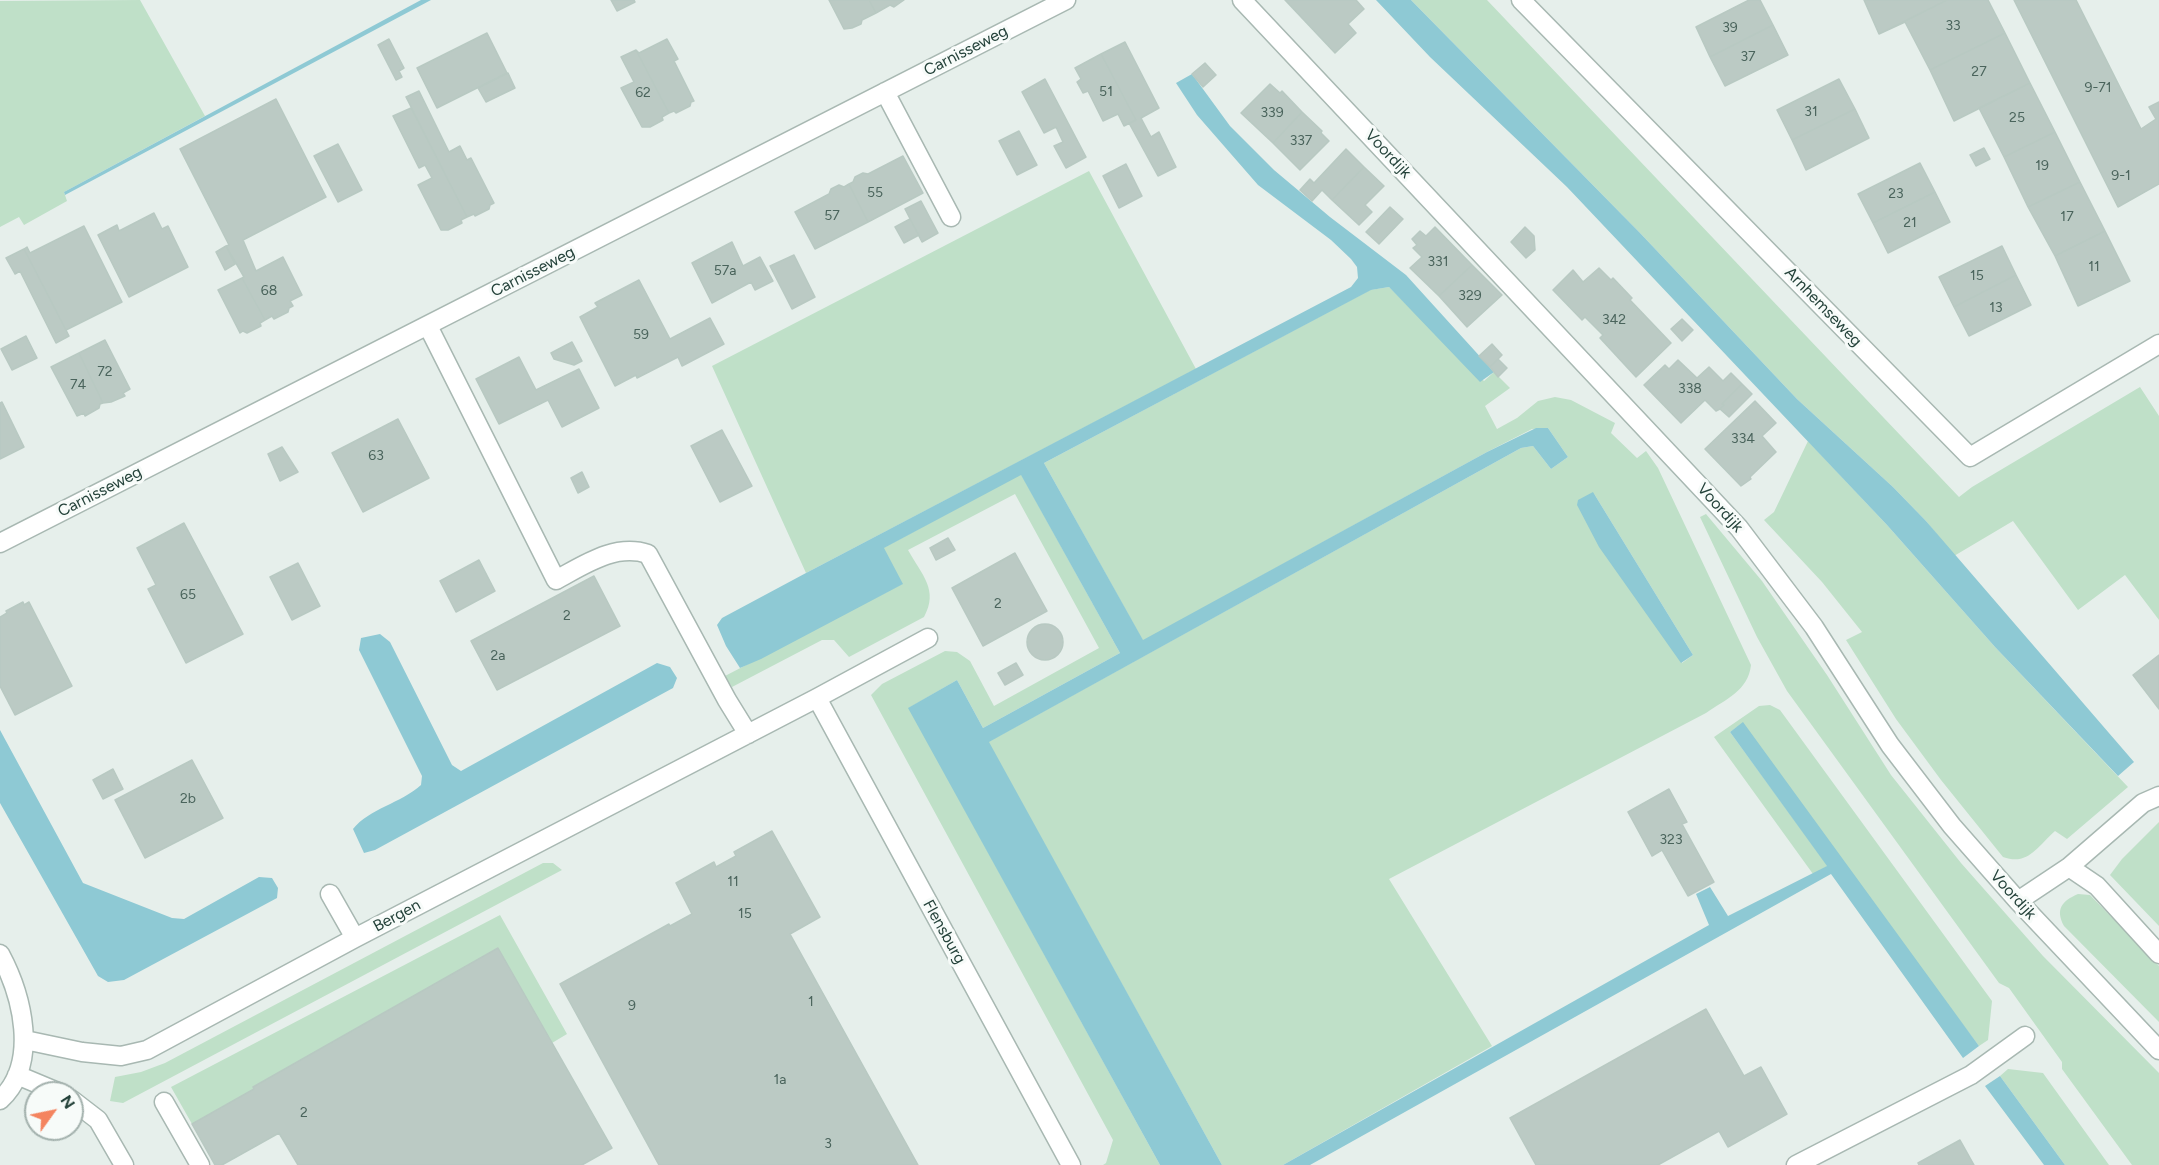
<!DOCTYPE html>
<html>
<head>
<meta charset="utf-8">
<style>
	body { margin:0 }
	#map { position:relative; width:2159px; height:1165px; overflow:hidden; background:#e6efeb; font-family:Figtree,sans-serif }
	canvas { display:block }
	.north { position:absolute; left:24px; top:1081px; width:60px; height:60px; box-sizing:border-box; background:#f7fbf9; border:2px solid #a3b1ad; border-radius:50%; rotate:57deg; font-size:16px; font-weight:700; line-height:24px; text-align:center; color:#24423a }
	.north::after { content:''; display:block; margin:auto; width:21px; height:27px; background:#f4845f; clip-path:polygon(50% 0,100% 100%,50% 72%,0 100%) }
</style>
</head>
<body>
<div id="map">
<canvas width="2159" height="1165"></canvas>
<div class="north">N</div>
</div>
<script>
const g = document.querySelector('canvas').getContext('2d');
g.lineJoin = 'round';
function fill(path, color) { g.fillStyle = color; g.fill(path, 'evenodd'); }
function stroke(path, color, width, dash) { g.strokeStyle = color; g.lineWidth = width; g.lineCap = dash ? 'butt' : 'round'; g.setLineDash(dash || []); g.stroke(path); }
function label(font, color, halo, rows, align = 'center') {
  g.font = font + ' Figtree,sans-serif'; g.lineWidth = 6; g.setLineDash([]); g.textBaseline = 'middle'; g.strokeStyle = halo; g.fillStyle = color; for (const [text, x, y, turn = 0] of rows) {
    g.save(); g.translate(x, y); g.rotate((+turn || 0) * Math.PI / 180); g.textAlign = isNaN(turn) ? turn : align; if (halo) g.strokeText(text, 0, 0); g.fillText(text, 0, 0); g.restore();
  }
}
const green = new Path2D(`
	M140,0L205,116L64,192L67,201L24,225L19,217L0,227V1Z
	M1411,0H1487L1959,497L1972,487L2140,387L2159,416V620L2125,575L2078,610L2013,521L1954,556L1926,521L1893,487L1797,399L1641,234Z
	M1089,171L1196,369L806,573L712,366Z
	M1389,287L1484,381L1494,372L1510,388L1485,406L1497,429L1517,418L1538,401L1555,397L1571,400L1615,423L1611,433L1637,458L1646,451L1658,468L1751,665C1748,691 1726,699 1706,713L1389,879L1492,1046L1283,1165H1222L988,742L1521,448L1533,446L1551,469L1568,457L1548,428L1532,429L1487,452L1143,641L1044,463L1370,290ZM1593,492L1693,655L1682,663Z
	M1808,441L1887,525L1995,647L2128,787L2067,839L2055,831C2037,847 2028,866 2003,857L1941,780L1896,719L1846,640L1862,632L1822,582L1764,520L1774,512Z
	M1021,474L1120,653L983,728L957,680L909,708L1160,1165H1103L1106,1163L1113,1140L871,695L882,684L945,651L957,652L970,661L994,706L1099,648L1015,494L908,550C922,575 939,590 924,617L849,657L834,640H822L732,687L725,676L902,584L883,548Z
	M1706,514L1762,581L1827,675L1891,775L1961,863L2043,956L2159,1073V1165H2132L2062,1069V1062L2009,988L1999,983L1787,691L1757,637L1700,517Z
	M1770,705L1780,710L1992,1001L1988,1040L1979,1046L1737,727L1730,732L1828,866L1813,874L1714,737L1759,706Z
	M2159,822V926L2110,875L2122,859Z
	M543,863H553L562,870L123,1103L110,1101L115,1077L141,1072L165,1063Z
	M2078,894L2090,895L2159,966V1022L2064,926C2055,909 2062,901 2078,894Z
	M500,915L567,1034L552,1043L498,948L254,1087V1089L192,1124L171,1087Z
	M2008,1069L2043,1073L2109,1165H2065L2000,1076Z`);
const water = new Path2D(`
	M421,0H431L65,195L64,192Z
	M1376,0H1411L1641,234L1797,399L1893,487L1926,521L2134,762L2118,776L1995,647L1887,525L1567,187L1430,57Z
	M1192,74L1230,126L1274,170L1330,217L1406,275L1494,372L1480,382L1389,287L1371,290L1044,463L1143,640L1487,452L1536,428H1548L1568,457L1551,469L1533,446L1521,448L989,742L1222,1165H1160L908,708L957,680L983,728L1120,653L1021,475L884,548L903,584L761,659L740,668L726,646L717,625L722,618L806,573L1351,287L1358,278L1357,267L1351,259L1331,240L1258,185L1197,115L1176,83Z
	M1593,492L1693,655L1681,663L1599,547L1577,505L1578,500Z
	M380,634L390,642L452,765L461,771L657,663L670,667L677,678L673,688L375,850L364,853L353,829C369,809 401,803 421,785L422,776L359,650L361,638Z
	M1743,722L1979,1046L1963,1058L1831,874L1310,1165H1283L1709,925L1696,894L1710,887L1728,916L1827,866L1730,732Z
	M0,730L83,883L172,918L184,919L259,877L272,878L278,888L277,898L124,980L108,982L98,976L0,803Z
	M2000,1076L2065,1165H2044L1985,1086Z`);
const building = new Path2D(`
	M611,0H634L635,2L617,11Z
	M829,0H869L876,13L862,20L861,24L852,28L844,29Z
	M869,0H904L894,7L890,5L876,13Z
	M1285,0H1356L1364,9L1348,24L1356,33L1335,53Z
	M1749,0H1760L1773,25L1710,57L1696,27Z
	M1864,0H1947L1879,34Z
	M1947,0H1988L2005,33L1930,70L1905,22L1879,34Z
	M2014,0H2076L2141,129L2156,119L2149,107L2159,102V184L2118,207Z
	M1773,25L1788,55L1725,86L1710,57Z
	M487,33L507,73L437,108L417,68Z
	M2005,33L2030,83L1954,121L1930,70Z
	M389,39L404,68L399,71L402,77L396,80L378,45Z
	M667,39L678,59L674,61L694,101L691,102L690,106L676,113L674,111L669,113L636,50L639,53Z
	M1125,42L1159,108L1141,118L1151,137L1159,132L1176,167L1158,176L1129,123L1136,120L1101,54Z
	M636,50L669,113L662,117L663,120L650,127H642L621,88L634,82L621,57Z
	M1101,54L1136,120L1124,126L1118,114L1103,121L1088,91L1083,93L1077,82L1081,79L1075,68Z
	M1205,63L1216,75L1203,87L1192,74Z
	M508,73L515,88L486,102L478,88Z
	M1045,79L1086,157L1066,168L1054,146L1063,142L1056,127L1044,133L1022,92Z
	M1839,79L1855,109L1792,140L1777,110Z
	M2030,83L2055,132L2004,157L1979,108Z
	M1270,84L1280,93L1282,91L1302,112L1273,143L1241,113Z
	M419,91L449,152L460,146L467,160L471,158L494,203L490,205L489,209L475,216L474,214L467,217L406,97Z
	M276,99L326,197L243,240L256,271L283,257L302,295L290,301L293,306L289,308L288,312L274,319L272,316L265,320L242,278L244,277L226,246L229,245L180,149Z
	M411,108L467,217L461,220L462,223L448,230H441L418,185L432,178L425,165L419,168L393,116Z
	M1855,109L1869,138L1806,170L1792,140Z
	M1302,112L1322,131L1321,133L1329,141L1300,170L1273,143Z
	M1019,131L1037,165L1017,175L999,141Z
	M2055,132L2080,182L2028,207L2004,157Z
	M338,144L362,190L338,202L314,156Z
	M1984,148L1990,159L1976,166L1970,155Z
	M1346,149L1364,167L1332,200L1322,190L1312,201L1300,190L1310,179L1314,183Z
	M903,156L923,193L868,222L849,184L853,182L855,177L863,173L868,174Z
	M1920,163L1935,192L1873,223L1858,194Z
	M1126,164L1142,196L1119,208L1103,176Z
	M1364,167L1384,186L1365,205L1372,212L1359,225L1332,200Z
	M2080,182L2105,231L2055,256L2028,207Z
	M849,184L868,222L815,249L795,212L829,194L831,189L839,185L844,187Z
	M1935,192L1950,222L1888,253L1873,223Z
	M921,201L938,233L922,242L905,209Z
	M1390,207L1403,219L1379,244L1366,232Z
	M154,213L162,229L168,226L188,267L129,297L98,235L117,225L119,231Z
	M910,219L919,235L904,243L895,227Z
	M84,226L122,302L66,330L69,336L50,299L24,249L27,247L30,253Z
	M1435,227L1472,265L1439,296L1410,268L1422,257L1413,248L1417,245L1412,239L1420,231L1426,236Z
	M1525,227L1534,236L1535,250L1526,258L1511,242Z
	M2105,231L2130,281L2078,306L2055,256Z
	M732,242L743,266L760,257L773,281L755,290L751,282L712,303L692,263Z
	M226,246L235,264L225,270L216,252Z
	M2002,246L2016,275L1954,307L1939,277Z
	M24,249L69,336L56,343L20,271L15,274L6,258Z
	M794,255L815,297L792,309L770,266Z
	M1472,265L1502,295L1467,327L1439,296Z
	M1599,268L1611,280L1613,278L1632,298L1630,300L1671,343L1636,377L1600,338L1603,335L1585,317L1582,320L1553,290L1573,270L1583,282Z
	M2016,275L2031,305L1969,336L1954,307Z
	M242,278L265,320L260,323L261,326L247,333L243,331L240,333L218,290Z
	M639,280L670,339L710,318L724,344L682,366L678,357L637,378L636,375L615,386L580,317L598,307L595,303Z
	M1682,319L1693,330L1682,341L1671,329Z
	M26,336L37,358L12,370L1,349Z
	M105,340L130,389L123,393L125,396L111,402L103,403L79,353Z
	M572,342L582,361L574,365L554,359L551,353Z
	M1492,344L1502,355L1490,367L1479,356Z
	M79,353L103,403L100,404L99,408L85,416L84,413L77,416L51,367Z
	M519,357L536,390L579,369L599,408L562,427L548,400L499,424L476,379Z
	M1498,359L1507,368L1498,377L1490,367Z
	M1678,360L1697,378L1709,367L1723,381L1731,373L1742,384L1722,404L1724,405L1720,409L1716,411L1705,400L1681,423L1644,385L1665,365L1669,369Z
	M1742,384L1752,394L1729,417L1720,409L1724,405L1722,404Z
	M1755,401L1776,423L1762,436L1776,452L1750,477L1751,479L1741,486L1705,449Z
	M2,402L24,447L0,459V403Z
	M398,419L429,478L363,512L332,453Z
	M722,430L752,486L720,502L691,446Z
	M282,447L298,472L280,481L268,454Z
	M582,472L589,487L578,493L571,478Z
	M184,523L243,634L186,663L148,589L156,585L137,548Z
	M948,538L955,550L936,560L930,548Z
	M1015,553L1047,611L983,646L952,588Z
	M479,560L495,591L456,612L440,581Z
	M298,563L320,606L292,620L270,577Z
	M594,576L620,626L497,690L471,641Z
	M23,602L24,605L29,602L72,686L15,715L0,686V617L7,613L6,611Z
	M1027 642a18 18 0 1 1 36 0a18 18 0 1 1-36 0Z
	M2159,655V709L2133,675Z
	M1016,663L1023,675L1005,685L998,673Z
	M192,760L223,818L145,858L115,800Z
	M113,769L123,789L103,799L93,780Z
	M1669,789L1687,822L1682,824L1714,882L1688,896L1662,850L1652,856L1628,812Z
	M772,831L820,917L790,934L918,1165H659L560,984L669,924L670,926L692,914L676,883L714,862L716,867L736,856L734,852Z
	M498,948L612,1148L582,1165H298L279,1133L222,1165H215L192,1124L254,1089L253,1087Z
	M1706,1009L1744,1076L1761,1067L1787,1114L1728,1147L1719,1131L1658,1165H1536L1510,1118Z
	M1960,1140L1974,1165H1919L1918,1163Z`);
const minor = new Path2D(`
	M1242,0L1739,528L1814,627L1890,745L1952,826L2018,901L2159,1050
	M1521,0L1970,457L2159,344
	M885,92L951,217
	M428,326L556,580C584,565 615,543 648,554L727,700L748,734
	M0,543L1066,0
	M817,698L1071,1165
	M2069,867L2143,803L2159,796
	M330,894L355,938
	M2018,901L2069,867L2097,886L2159,954
	M0,954C22,995 40,1063 0,1100
	M25,1040L82,1052L121,1056L147,1050L355,938L817,698L928,638
	M17,1075L60,1093
	M72,1100L98,1120L124,1165
	M164,1102L200,1165
	M1796,1165L1971,1075L2025,1036`);
const numberNames = [
	["33",1953,26],
	["39",1730,28],
	["37",1748,57],
	["27",1979,72],
	["9-71",2098,88],
	["51",1106,92],
	["62",643,93],
	["31",1811,112],
	["339",1272,113],
	["25",2017,118],
	["337",1301,141],
	["19",2042,166],
	["9-1",2121,176],
	["55",875,193],
	["23",1896,194],
	["57",832,216],
	["17",2067,217],
	["21",1910,223],
	["331",1438,262],
	["11",2094,267],
	["57a",725,271],
	["15",1977,276],
	["68",269,291],
	["329",1470,296],
	["13",1996,308],
	["342",1614,320],
	["59",641,335],
	["72",105,372],
	["74",78,385],
	["338",1690,389],
	["334",1743,439],
	["63",376,456],
	["65",188,595],
	["2",998,604],
	["2",567,616],
	["2a",498,656],
	["2b",188,799],
	["323",1671,840],
	["11",733,882],
	["15",745,914],
	["1",811,1002],
	["9",632,1006],
	["1a",780,1080],
	["2",304,1113],
	["3",828,1144]
];
const streetNames = [
	["Carnisseweg",966,51,-27],
	["Voordijk",1388,154,47],
	["Carnisseweg",533,272,-27],
	["Arnhemseweg",1823,307,46],
	["Carnisseweg",100,492,-27],
	["Voordijk",1720,508,48],
	["Voordijk",2013,895,48],
	["Bergen",397,916,-28],
	["Flensburg",944,932,61]
];
fill(green, '#bfe0c8');
fill(water, '#8ec9d4');
fill(building, '#bbcac4');
stroke(building, '#b8c9c2', 1.5);
stroke(minor, '#a8b8b2', 21);
stroke(minor, '#fff', 18);
label('14px', '#4a645c', null, numberNames);
label('16px', '#24423a', '#f7fbf9', streetNames);
</script>
</body>
</html>
